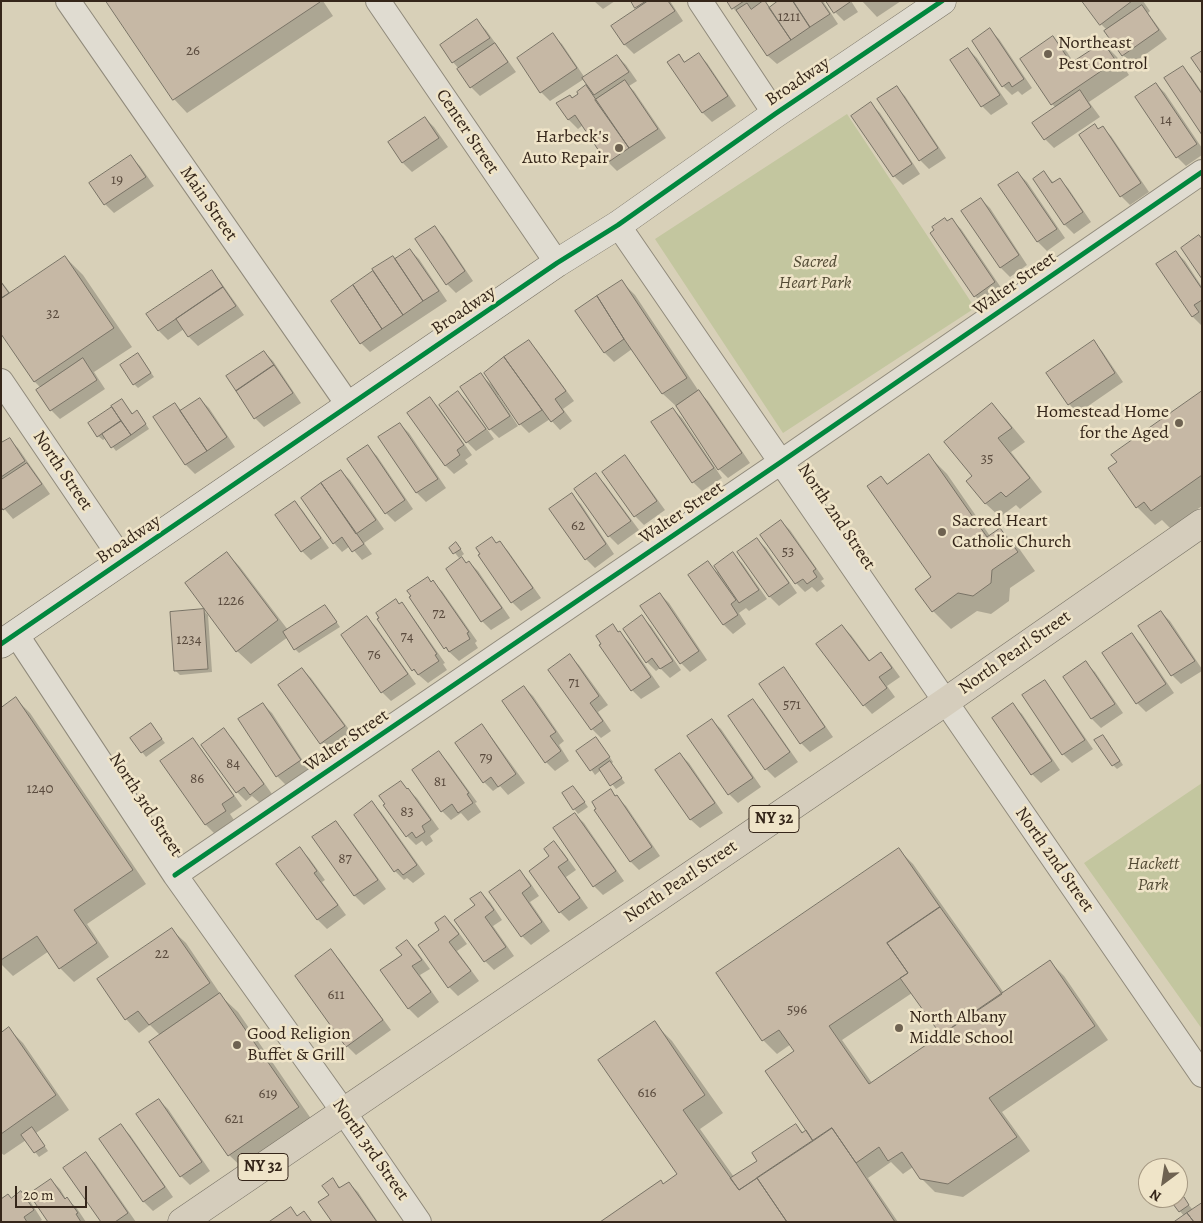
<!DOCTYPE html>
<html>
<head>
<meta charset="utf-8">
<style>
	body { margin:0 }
	#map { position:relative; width:1203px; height:1223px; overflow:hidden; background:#d8d0b8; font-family:Alegreya,serif }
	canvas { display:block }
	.frame { position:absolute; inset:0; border:2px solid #35261a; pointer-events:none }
	.north { position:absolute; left:1138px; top:1158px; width:50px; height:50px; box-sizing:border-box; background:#efe4c8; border:1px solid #a59882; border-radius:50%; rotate:211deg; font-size:14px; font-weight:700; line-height:20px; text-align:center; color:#35261a }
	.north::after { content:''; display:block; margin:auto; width:18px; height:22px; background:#6e6251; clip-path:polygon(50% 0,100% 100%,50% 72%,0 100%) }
	.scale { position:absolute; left:15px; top:1186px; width:72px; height:22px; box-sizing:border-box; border:2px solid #35261a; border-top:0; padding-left:6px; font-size:15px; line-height:18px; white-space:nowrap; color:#35261a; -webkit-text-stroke:4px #efe4c8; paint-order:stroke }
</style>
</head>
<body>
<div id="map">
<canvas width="1203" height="1223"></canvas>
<div class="frame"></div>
<div class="north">N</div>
<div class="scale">20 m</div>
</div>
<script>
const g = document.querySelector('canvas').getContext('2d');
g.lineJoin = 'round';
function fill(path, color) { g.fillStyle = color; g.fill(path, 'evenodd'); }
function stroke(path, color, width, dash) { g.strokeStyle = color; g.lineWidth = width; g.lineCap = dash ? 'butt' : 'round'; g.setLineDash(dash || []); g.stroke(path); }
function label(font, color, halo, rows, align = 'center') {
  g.font = font + ' Alegreya,serif'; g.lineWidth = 5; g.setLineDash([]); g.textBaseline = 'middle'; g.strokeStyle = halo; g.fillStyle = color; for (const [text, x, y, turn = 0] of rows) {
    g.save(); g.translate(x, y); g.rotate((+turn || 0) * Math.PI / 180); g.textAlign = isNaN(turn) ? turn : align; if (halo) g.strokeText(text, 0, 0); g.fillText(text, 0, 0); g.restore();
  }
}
const green = new Path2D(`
	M847,114L975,308L783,433L655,239Z
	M1202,783V1029L1084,863Z`);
const shadow = new Path2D(`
	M108,1H323L333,16L187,113L174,99Z
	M594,1H615L603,9Z
	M632,1H670L683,21L634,54L625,45L613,26L638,9Z
	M729,1H766L764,3L770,8L781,1H823L838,24L777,64L768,56L740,15L733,8Z
	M827,1H851L858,12L844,21L835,12Z
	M862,1H901L877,17Z
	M1084,1H1143L1150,11L1148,13L1167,39L1132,64L1123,55L1107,30L1101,24Z
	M477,21L486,30L516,72L480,96L471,87L459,69L453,62Z
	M990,30L999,39L1032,88L1022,95L1018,91L1012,95L1003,86Z
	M553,35L562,44L585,78L617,56L626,65L637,81L629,86L634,91L666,138L617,171L608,162L583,125L578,129L569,120L558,104L573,99L580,94L578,92L588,85L584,79L550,101L541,92L518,58Z
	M1053,38L1067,52L1074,63L1103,43L1117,57L1129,75L1089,102L1100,117L1054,148L1045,139L1056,108L1052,104Z
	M968,49L977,58L1008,104L991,115L982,106L952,60Z
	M698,54L707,63L736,106L712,122L703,113L669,63L679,56L686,63Z
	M1182,67L1191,76L1202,92V133Z
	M1156,84L1165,93L1202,148V155L1186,166L1177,157Z
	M896,87L905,96L946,158L929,169L920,160L879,99Z
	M871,104L880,113L920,174L903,185L894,176Z
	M425,118L434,127L448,147L412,172L403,163Z
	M1102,127L1111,136L1149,192L1130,205L1121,196L1099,130Z
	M131,157L140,166L154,186L114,213L105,204L91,184Z
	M1018,173L1027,182L1065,238L1047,251L1038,242L1000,185Z
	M1044,173L1054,183L1059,179L1068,188L1091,222L1074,234L1065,225L1035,179Z
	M981,199L990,208L1027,265L1010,277L1001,268L963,211Z
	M952,220L961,229L1004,292L984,305L975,296L948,223Z
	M434,227L443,236L473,281L456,293L447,284Z
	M410,250L419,259L447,301L370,352L361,343L332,301L375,271Z
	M1176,252L1185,261L1202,287V326L1193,317L1158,265Z
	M65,257L83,275L132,347L94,372L105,389L60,419L51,410L41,388L35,382L1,332V281L11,294Z
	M211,272L220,281L244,315L198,346L189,337L184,329L168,340L159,331Z
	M622,282L635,295L700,393L708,401L750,463L728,478L719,469L677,407L663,394L632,349L614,362L605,353L576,311Z
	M528,341L537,350L574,401L563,409L572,421L560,430L550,419L529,433L520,424L500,394L498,395L518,426L499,438L490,429L462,388L481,375L494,387L486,373Z
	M1093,342L1102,351L1123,382L1078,413L1069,404Z
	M264,352L273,361L301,403L264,427L255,418Z
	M138,355L142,359L154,377L138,388L134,384Z
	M458,392L467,401L494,439L476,451L467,442L441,405Z
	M1202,392V506L1170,528L1162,520L1155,525L1137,507Z
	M200,399L209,408L235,447L195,474L186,465L155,418L175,405L182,411Z
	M430,399L439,408L472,455L465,460L468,464L454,474L445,465Z
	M122,400L133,414L141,416L149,429L116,451L106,438L103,440L98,436Z
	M992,405L1006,419L1025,442L1011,452L1042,492L1020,509L1016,505L1000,517L986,504L968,481L973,476Z
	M673,409L682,418L722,478L702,491L693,482Z
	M400,424L409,433L446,488L426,502L417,493L380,438Z
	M9,439L18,448L50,494L13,519L1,505V445Z
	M368,447L377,456L413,509L395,522L386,513Z
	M929,456L947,474L990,536L1000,529L1018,547L1035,571L1010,588L1009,601L991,614L977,611L951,629L933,611V578L881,478L888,484Z
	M625,457L633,466L665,510L644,525L635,516Z
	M341,471L350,480L384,529L364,543L372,554L362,560L350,546L342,552L334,543Z
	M596,475L605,484L639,530L618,545L609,536L576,489Z
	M572,495L581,504L614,554L595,568L586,559Z
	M294,502L303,511L329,548L311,560L302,551L276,515Z
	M781,521L790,530L824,579L821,581L825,586L817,592L812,587L805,592L796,583Z
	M492,539L497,544L499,542L508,551L541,598L521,611L512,602Z
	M757,539L766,548L797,593L779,606L770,597L739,552Z
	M451,548H460L464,554L459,558Z
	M227,553L240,567L288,630L329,611L340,627L299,653L295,649L288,637L251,664L237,651Z
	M733,554L742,563L767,599L749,611L746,608L739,613L746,624L733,634L724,625L690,576L708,563L717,572Z
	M462,559L467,564L469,562L478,571L510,618L491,630L482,621L451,575Z
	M427,578L442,591L477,641L475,643L478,648L459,661L445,648Z
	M660,594L669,603L707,660L690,672L681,663Z
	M396,601L400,605L401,604L410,613L445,663L443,664L447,670L428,683L413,670L379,620Z
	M203,610L208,615L212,672L180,675L175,670Z
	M1161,612L1170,621L1202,669V671L1181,684L1172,675L1140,627Z
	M642,617L651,626L681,670L670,678L660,668L656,671L647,662Z
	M367,618L376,627L416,684L391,701L382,692L342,635Z
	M613,626L629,642L660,687L641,699L632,690Z
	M842,626L851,635L871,662L881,654L890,663L900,677L887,686L895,697L872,714L864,705Z
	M1132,635L1141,644L1174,693L1146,712L1137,703Z
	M570,656L579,665L608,705L598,712L611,731L601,738L592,729Z
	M1086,663L1095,672L1123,713L1101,728L1092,719L1064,677Z
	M302,669L311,678L353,735L330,752L321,743Z
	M783,669L792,678L833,737L810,752L801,743L761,684Z
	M1044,682L1053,691L1093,749L1072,763L1063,754L1024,696Z
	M524,687L533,696L564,741L559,745L569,761L555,771L546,762Z
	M16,699L30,713L146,884L87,924L109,957L74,982L60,968L49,951L13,976L1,964V709Z
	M753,701L762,710L798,762L775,778L766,769Z
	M263,704L272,713L309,770L286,785L277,776Z
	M1013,705L1022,714L1060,770L1041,783L1032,774Z
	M712,720L721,729L761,787L738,803L729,794Z
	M151,725L165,743L146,757L132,739Z
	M481,726L490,735L525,783L508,795L500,786L493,791L484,782Z
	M224,730L233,739L272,794L260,803L252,796L246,801L237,792Z
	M1103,736L1107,740L1123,765L1117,769L1113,765Z
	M192,740L201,749L242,806L230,814L234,820L215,834L206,825L162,762Z
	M600,743L613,762L611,764L625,783L616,789L601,770L595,775L578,751Z
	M439,753L448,762L477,802L475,803L481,812L468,821L461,813L451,820L442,811Z
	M680,754L689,763L723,813L700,828L691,820L657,771Z
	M401,783L417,798L439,829L430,836L433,841L426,846L422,841L416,845L407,836Z
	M577,791L588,807L578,814L563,794Z
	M611,791L626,806L660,856L639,870L630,861Z
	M372,803L381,812L425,874L413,883L407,878L404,880L395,871Z
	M575,814L584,823L624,881L603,895L594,886Z
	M335,822L344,831L386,889L364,905L355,896L314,838Z
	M554,843L563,852L576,870L566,877L588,908L569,921L560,912L551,856Z
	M300,849L309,858L325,880L322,882L346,915L327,929L318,920L278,865Z
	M899,850L913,864L1004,993L1050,962L1064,976L1108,1040L1002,1112L1030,1151L963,1197L935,1192L921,1178L913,1167L903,1174L891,1162L868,1178L898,1222H602L660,1181L664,1185L679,1174L654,1023L672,1041L723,1113L700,1129L734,1177L758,1161L796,1126L804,1133L808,1131L796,1052L791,1044L777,1054L763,1040ZM912,993L942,1035L872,1083L842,1040Z
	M520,872L529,881L539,896L530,902L550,931L531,945L522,936Z
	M481,893L490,902L502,920L493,926L514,956L494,970L485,961L456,920L477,906Z
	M445,917L454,926L467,944L457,951L479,981L458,996L449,987L441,930Z
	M172,930L186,943L223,998L238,1012L316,1126L248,1173L229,1155L151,1042L160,1035L150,1025L139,1033L126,1019Z
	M407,941L416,950L430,969L420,975L439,1002L418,1018L409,1009L382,971L403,956Z
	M331,951L340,960L391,1030L356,1055L347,1046Z
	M9,1029L23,1043L69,1110L36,1133L48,1151L39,1157L26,1140L4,1155L1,1153V1034Z
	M159,1100L168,1109L210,1171L190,1185L181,1176Z
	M121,1126L130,1135L173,1197L153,1211L144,1202L101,1139Z
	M86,1154L95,1163L136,1222H102Z
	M51,1180L60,1189L66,1199L76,1207L86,1222H49Z
	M332,1180L341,1188L349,1183L358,1192L378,1222H333L330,1196Z
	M21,1192L30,1201L42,1220L39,1222H1Z
	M1183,1198L1193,1210L1184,1216L1175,1205Z`);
const building = new Path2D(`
	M106,1H320V2L173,100Z
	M631,1H646L635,8Z
	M648,1H668L675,11L624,45L611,26Z
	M727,1H744L732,9Z
	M763,1H765L791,40L767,56L736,10L747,3L751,9Z
	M778,1H793L810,27L791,40L769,8Z
	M793,1H821L830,14L810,27Z
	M826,1H849L850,2L834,13Z
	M1082,1H1132L1100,25Z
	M1142,5L1159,30L1122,56L1104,31Z
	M477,19L490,38L452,63L440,45Z
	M990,28L1024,79L1012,87L1009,82L1002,87L972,41Z
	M553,33L577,68L540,93L517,58Z
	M1053,36L1071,63L1103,42L1116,61L1051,105L1020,59Z
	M495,43L508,62L470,88L457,69Z
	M968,48L1000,95L981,107L950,60Z
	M1202,51V74L1191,58Z
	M699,53L728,96L702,113L667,62L679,54L684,62Z
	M617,55L629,72L594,95L582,78Z
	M1183,66L1202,94V135L1164,78Z
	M625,80L658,129L629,148L595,100Z
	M1156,83L1197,144L1176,158L1135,97Z
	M586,85L629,148L607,163L575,115L568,120L556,103L570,95L572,98L578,94L577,92Z
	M897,86L938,148L919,161L877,99Z
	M1080,90L1091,107L1044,140L1032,123Z
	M871,102L912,164L893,177L851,116Z
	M425,117L439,138L402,163L388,142Z
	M1095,124L1098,129L1103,126L1141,183L1120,197L1079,135Z
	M131,155L146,177L104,205L89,183Z
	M1044,171L1052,183L1060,178L1083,212L1064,225L1033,179Z
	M1018,172L1057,229L1037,242L998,185Z
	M981,198L1019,255L1000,268L961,211Z
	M945,218L947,221L952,218L995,282L974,297L930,233L934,230L932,227Z
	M435,226L465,271L446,285L415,239Z
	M1199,235L1202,239V279L1181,248Z
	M410,249L439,291L423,301L395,259Z
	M1176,251L1202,289V300L1194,305L1199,312L1192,317L1156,264Z
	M65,256L114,328L34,382L1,334V299Z
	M393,256L423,301L403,315L372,269Z
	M212,270L223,287L158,331L146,314Z
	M373,271L403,315L382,329L353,285Z
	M622,280L687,378L662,394L624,339L597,296Z
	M1,282L9,293L1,298Z
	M353,285L382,329L360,344L331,301Z
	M223,287L236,306L188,337L176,319Z
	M597,296L624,339L604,353L575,311Z
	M529,340L566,391L555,399L564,412L551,422L504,357Z
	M1094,340L1115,373L1068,405L1046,373Z
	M264,351L274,365L236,391L226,376Z
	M138,353L151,373L133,385L120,365Z
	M504,357L542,410L519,425L484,373Z
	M83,358L97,380L50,411L36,390Z
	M274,365L293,393L254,419L236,391Z
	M481,373L510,416L489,430L460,387Z
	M699,390L742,453L718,470L676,406Z
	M458,391L486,429L466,443L439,405Z
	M1202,391V475L1151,511L1144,502L1136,508L1108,468L1117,462L1111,455Z
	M430,397L464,445L457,450L460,455L445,466L407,413Z
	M200,398L227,437L207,451L180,411Z
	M122,399L132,414L137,410L146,424L131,435L111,406Z
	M175,403L207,451L185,465L153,417Z
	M992,403L1012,428L998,438L1030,478L1006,497L1001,492L985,504L966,481L972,476L944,442Z
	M112,407L121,421L97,437L88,423Z
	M673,408L714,468L692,483L651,422Z
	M121,421L131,435L111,448L102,434Z
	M400,423L438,479L416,493L378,437Z
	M10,438L25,461L1,477V443Z
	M368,445L405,500L385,514L347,459Z
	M929,454L987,537L1000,528L1018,552L992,570L991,583L973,596L958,593L932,612L915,589L931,577L867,486L881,476L887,484Z
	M625,455L657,501L634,517L602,472Z
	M27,463L42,484L3,510L1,507V480Z
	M341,470L376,520L356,534L321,483Z
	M596,473L631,521L608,537L574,489Z
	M321,483L364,544L352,552L342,537L333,544L301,498Z
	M572,493L606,544L585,560L549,509Z
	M295,501L321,538L301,552L275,515Z
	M781,520L816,569L813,571L817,577L807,584L803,579L795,584L760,535Z
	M492,537L496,543L500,541L533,588L511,603L478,555L480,554L476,548Z
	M757,538L789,583L769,597L737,552Z
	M456,542L461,549L453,554L449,548Z
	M227,552L278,620L236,652L185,583Z
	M733,552L759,590L739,603L714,566Z
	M462,557L466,563L469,561L502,608L481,622L446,569Z
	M708,561L736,600L731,604L738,615L723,625L688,575Z
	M428,577L431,582L433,580L469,632L467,633L470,639L449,652L446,647L444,649L409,597L411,596L407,591Z
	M660,593L699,651L680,664L640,606Z
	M396,599L399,604L402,602L437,654L435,655L439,661L418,675L414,669L412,671L377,619L379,618L376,613Z
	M325,605L337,622L294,650L283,632Z
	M204,609L208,669L174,671L170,612Z
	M1161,611L1195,661L1171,676L1138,626Z
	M642,615L673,661L660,669L652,658L646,663L623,629Z
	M367,616L408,674L381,693L341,635Z
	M613,624L618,632L620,631L651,677L631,691L599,645L601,644L596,636Z
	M842,625L869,661L881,652L892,668L879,677L887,688L863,706L816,644Z
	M1132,633L1166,684L1136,704L1102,653Z
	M570,654L599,696L590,703L603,721L591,730L548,670Z
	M1086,661L1115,704L1091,719L1063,677Z
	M784,667L825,727L800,744L759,684Z
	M302,668L345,726L320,744L278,685Z
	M1045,680L1085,740L1062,755L1022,695Z
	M524,686L556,732L550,736L561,751L545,763L502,701Z
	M16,697L133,870L74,910L97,943L59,969L37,936L1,960V708Z
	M753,699L790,752L765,770L728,716Z
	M263,703L301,760L276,777L238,719Z
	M1013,703L1052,761L1031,775L992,718Z
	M712,719L753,778L728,795L687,736Z
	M151,723L162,739L141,753L130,738Z
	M482,724L516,774L498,787L491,777L483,783L455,743Z
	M224,728L264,784L250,795L244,787L236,793L201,745Z
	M1103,735L1120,761L1112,766L1094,740Z
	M596,737L610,757L590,771L576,751Z
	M193,738L234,796L222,804L226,811L205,825L160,761Z
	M439,751L469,793L467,794L473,803L458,813L452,804L441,812L412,770Z
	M680,753L715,803L690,820L655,770Z
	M610,761L622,778L610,786L599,769Z
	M401,781L407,789L408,788L431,820L422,826L425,832L416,838L412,832L406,837L383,805L385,804L379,796Z
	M573,786L585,802L573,810L562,793Z
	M611,789L615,796L617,795L652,847L630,862L594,810L596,809L592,802Z
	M372,801L417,865L403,875L398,869L394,872L354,815Z
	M575,813L616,871L593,887L553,828Z
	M336,821L378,880L354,896L312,837Z
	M554,841L568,860L558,867L580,898L559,913L529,871L549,856L544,849Z
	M300,847L317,871L314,873L338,905L317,920L276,864Z
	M899,848L940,907L887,943L908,973L829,1026L869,1084L1050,960L1095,1026L989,1098L1017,1137L948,1184L920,1179L902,1152L888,1161L879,1147L856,1163L832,1128L813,1141L765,1071L794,1051L779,1030L762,1041L716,973Z
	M520,870L531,886L522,893L542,922L521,937L489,892Z
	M481,892L494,910L485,917L506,947L484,962L454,920L475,905L470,899Z
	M940,907L1002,994L941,1035L900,978L908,973L887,943Z
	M445,916L459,934L449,942L471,971L448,988L418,945L439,930L435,923Z
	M172,928L210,983L149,1025L138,1011L125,1020L97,979Z
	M407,940L422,960L412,966L431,992L408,1009L380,970L402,955L396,948Z
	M331,949L383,1020L346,1047L295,976Z
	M220,993L299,1107L228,1156L149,1042Z
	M655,1021L705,1095L683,1110L739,1190L757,1178L787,1222H600L661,1180L663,1184L677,1174L598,1060Z
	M9,1027L56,1095L1,1134V1033Z
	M159,1099L202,1162L180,1177L136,1114Z
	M121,1124L165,1187L143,1202L99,1139Z
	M796,1124L802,1133L806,1130L813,1141L739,1190L730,1178L757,1161L752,1153Z
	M32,1127L45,1146L34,1153L21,1135Z
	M832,1128L856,1163L895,1222H787L757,1178Z
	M86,1152L128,1213L115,1222H101L63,1168Z
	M333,1178L339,1188L349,1182L377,1222H332L318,1202L329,1195L322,1186Z
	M51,1179L65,1199L67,1197L78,1213L76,1214L81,1222H48L29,1194Z
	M21,1191L34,1210L24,1217L27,1222H1V1199L8,1194L11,1198Z
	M1184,1197L1189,1205L1179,1212L1173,1204Z
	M1202,1203V1222H1194L1187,1213Z
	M291,1207L297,1216L304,1211L312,1222H269Z
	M1187,1213L1194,1222H1174Z`);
const street = new Path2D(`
	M68,1L349,406
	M378,1L557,263
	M700,1L775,114
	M618,225L1202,1075
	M1,381L123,561
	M16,634L175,875L343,1111L419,1222
	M175,875L781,462L1202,172`);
const secondary = new Path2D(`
	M1,644L557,263L618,225L775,114L942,1`);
const primary = new Path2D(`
	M182,1222L945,702L1202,523`);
const cycleway = new Path2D(`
	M1,644L557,263L618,225L775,114L942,1
	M175,875L781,462L1202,172`);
const markers = [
	[1048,54,5,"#6e6251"],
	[619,148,5,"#6e6251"],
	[1179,423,5,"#6e6251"],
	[942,532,5,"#6e6251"],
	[899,1028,5,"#6e6251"],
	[237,1045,5,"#6e6251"]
];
const numberNames = [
	["1211",789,17],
	["26",193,51],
	["14",1166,120],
	["19",117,180],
	["32",53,314],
	["35",987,459],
	["62",578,526],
	["53",788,552],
	["1226",231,601],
	["72",439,614],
	["74",407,637],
	["1234",189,640],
	["76",374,655],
	["71",574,683],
	["571",792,705],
	["79",486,758],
	["84",233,764],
	["86",197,779],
	["81",440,782],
	["1240",40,789],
	["83",407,812],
	["87",345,859],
	["22",162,954],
	["611",336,995],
	["596",797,1010],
	["616",647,1093],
	["619",268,1094],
	["621",234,1119]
];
const shields = [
	[774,819,50],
	[263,1167,50]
];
const shieldNames = [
	["NY 32",774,819],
	["NY 32",263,1167]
];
const poiNames = [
	["Northeast",1058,44],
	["Pest Control",1058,65],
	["Harbeck's",609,138,"right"],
	["Auto Repair",609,159,"right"],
	["Homestead Home",1169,413,"right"],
	["for the Aged",1169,434,"right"],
	["Sacred Heart",952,522],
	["Catholic Church",952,543],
	["North Albany",909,1018],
	["Middle School",909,1039],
	["Good Religion",247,1035],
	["Buffet & Grill",247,1056]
];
const streetNames = [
	["Broadway",798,82,-34],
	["Center Street",467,132,56],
	["Main Street",208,204,55],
	["Walter Street",1015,284,-35],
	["Broadway",464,311,-34],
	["North Street",62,471,56],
	["Walter Street",682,513,-34],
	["North 2nd Street",836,517,56],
	["Broadway",129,540,-34],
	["North Pearl Street",1015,653,-35],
	["Walter Street",347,741,-34],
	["North 3rd Street",145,805,57],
	["North 2nd Street",1054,860,55],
	["North Pearl Street",681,882,-34],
	["North 3rd Street",370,1150,55]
];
const parkNames = [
	["Sacred",815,263],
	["Heart Park",815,284],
	["Hackett",1153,865],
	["Park",1153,886]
];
fill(green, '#c3c69f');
fill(shadow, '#0003');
fill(building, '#c6b8a5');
stroke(building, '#797366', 1);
stroke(street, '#908a7b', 26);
stroke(secondary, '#797366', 29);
stroke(primary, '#797366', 29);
stroke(street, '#e0dcd1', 24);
stroke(secondary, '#e0dcd1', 28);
stroke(primary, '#d5cdbc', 28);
stroke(cycleway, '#00873e', 5);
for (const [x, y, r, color] of markers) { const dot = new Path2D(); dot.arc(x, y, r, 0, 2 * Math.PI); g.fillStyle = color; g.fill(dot); stroke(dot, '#efe4c8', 2); }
label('15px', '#5a4b3e', null, numberNames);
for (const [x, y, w] of shields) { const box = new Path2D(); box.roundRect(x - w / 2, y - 13.5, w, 27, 4); g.fillStyle = '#efe4c8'; g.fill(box); stroke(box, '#35261a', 1); }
label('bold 16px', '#35261a', null, shieldNames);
label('18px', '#35261a', '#efe4c8', poiNames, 'left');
label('18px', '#35261a', '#efe4c8', streetNames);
label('italic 18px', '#544c36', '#efe4c8', parkNames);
</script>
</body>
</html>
